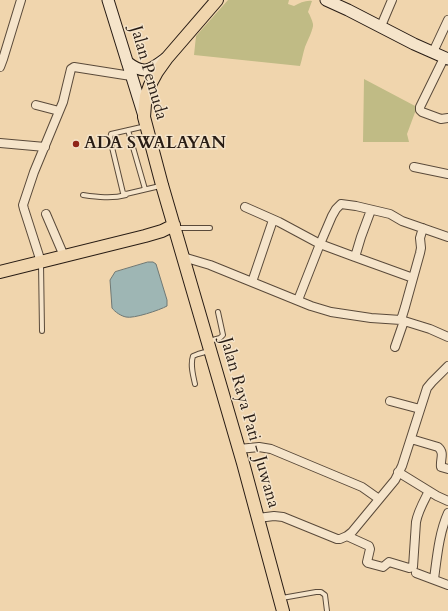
<!DOCTYPE html>
<html>
<head>
<meta charset="utf-8">
<style>
	body { margin:0 }
	canvas { display:block; background:#f0d5ad }
</style>
</head>
<body>
<canvas width="448" height="611"></canvas>
<script>
const g = document.querySelector('canvas').getContext('2d');
g.lineJoin = 'round';
function fill(path, color) { g.fillStyle = color; g.fill(path, 'evenodd'); }
function stroke(path, color, width, dash) { g.strokeStyle = color; g.lineWidth = width; g.lineCap = dash ? 'butt' : 'round'; g.setLineDash(dash || []); g.stroke(path); }
function label(font, color, halo, rows, align = 'center') {
  g.font = font + ' Cardo,serif'; g.lineWidth = 3; g.setLineDash([]); g.textBaseline = 'middle'; g.strokeStyle = halo; g.fillStyle = color; for (const [text, x, y, turn = 0] of rows) {
    g.save(); g.translate(x, y); g.rotate((+turn || 0) * Math.PI / 180); g.textAlign = isNaN(turn) ? turn : align; if (halo) g.strokeText(text, 0, 0); g.fillText(text, 0, 0); g.restore();
  }
}
const green = new Path2D(`
	M228,0H289L288,4L294,6C300,3 306,0 312,1L308,12C310,15 312,20 313,24C314,28 307,42 305,47C303,53 302,60 300,66L194,55L196,36Z
	M364,79L417,107L407,134L409,142H363Z`);
const water = new Path2D(`
	M148,262H153L156,264L167,300V306C160,310 133,319 126,317C121,316 115,312 112,308L110,280L115,272Z`);
const lane = new Path2D(`
	M146,126L111,134L110,139L123,193L126,194L160,186
	M128,130L145,189
	M83,195C97,197 112,199 126,195
	M176,228H210
	M41,263L42,331
	M209,341L220,338L223,335L218,312
	M195,384C193,375 190,365 193,356L198,354L209,351
	M282,598L316,592H321L325,595L327,611`);
const street = new Path2D(`
	M381,26L392,0
	M433,52L448,20
	M444,58L420,107V110L422,112L441,119L448,118
	M0,67L3,59L21,0
	M36,105L59,111
	M0,143L45,147
	M414,167L448,174
	M245,207L279,222L320,244L355,257L361,237L371,210
	M46,214L64,256
	M183,257L210,265L311,306L331,312L371,318L401,320L430,329L448,337
	M355,257L413,278
	M41,262L24,209L23,205L34,172L63,102L71,69L74,67L131,76
	M252,282L273,220
	M298,300L320,244L332,216L336,209L341,204L356,206L390,214L402,221L448,237
	M401,320L405,307L420,253L421,248L420,238L423,228
	M395,347L404,321
	M390,401L420,409
	M411,439L438,447C445,453 440,459 441,467L448,469
	M239,449L259,447L271,449L362,487L379,499
	M398,472L437,496L448,501
	M258,518L274,516L283,517L337,539H340L347,536L352,532L395,480L402,466L427,388L432,382L448,366
	M347,536L369,546L370,549L367,562L368,563L383,567L389,562L409,568L413,567L416,522C418,511 424,501 429,491
	M416,573L448,585
	M434,579C437,557 439,533 448,513`);
const secondary = new Path2D(`
	M108,0L144,116
	M326,0L348,10L414,44L448,59
	M127,62C144,75 149,71 165,59`);
const primary = new Path2D(`
	M217,0L167,58L157,72L150,85L146,96L145,104L144,117L162,185L243,463L283,611
	M0,272L145,236L162,231L174,225`);
const markers = [
	[76,144,4,"#8f2418"]
];
const streetNames = [
	["Jalan Pemuda",148,73,74],
	["Jalan Raya Pati - Juwana",249,423,74]
];
const poiNames = [
	["ADA SWALAYAN",84,144]
];
fill(green, '#c0bb85');
fill(water, '#9eb6b4');
stroke(water, '#6f7874', 1);
stroke(lane, '#5a4a3a', 6);
stroke(street, '#5a4a3a', 10);
stroke(secondary, '#281c14', 13);
stroke(primary, '#281c14', 14);
stroke(lane, '#f5e4ca', 4);
stroke(street, '#f5e4ca', 8);
stroke(secondary, '#f5e4ca', 11);
stroke(primary, '#f0d5ad', 12);
for (const [x, y, r, color] of markers) { const dot = new Path2D(); dot.arc(x, y, r, 0, 2 * Math.PI); g.fillStyle = color; g.fill(dot); stroke(dot, '#f5e4ca', 1.5); }
label('17px', '#281c14', '#f5e4ca', streetNames);
label('bold 17px', '#281c14', '#f5e4ca', poiNames, 'left');
</script>
</body>
</html>
